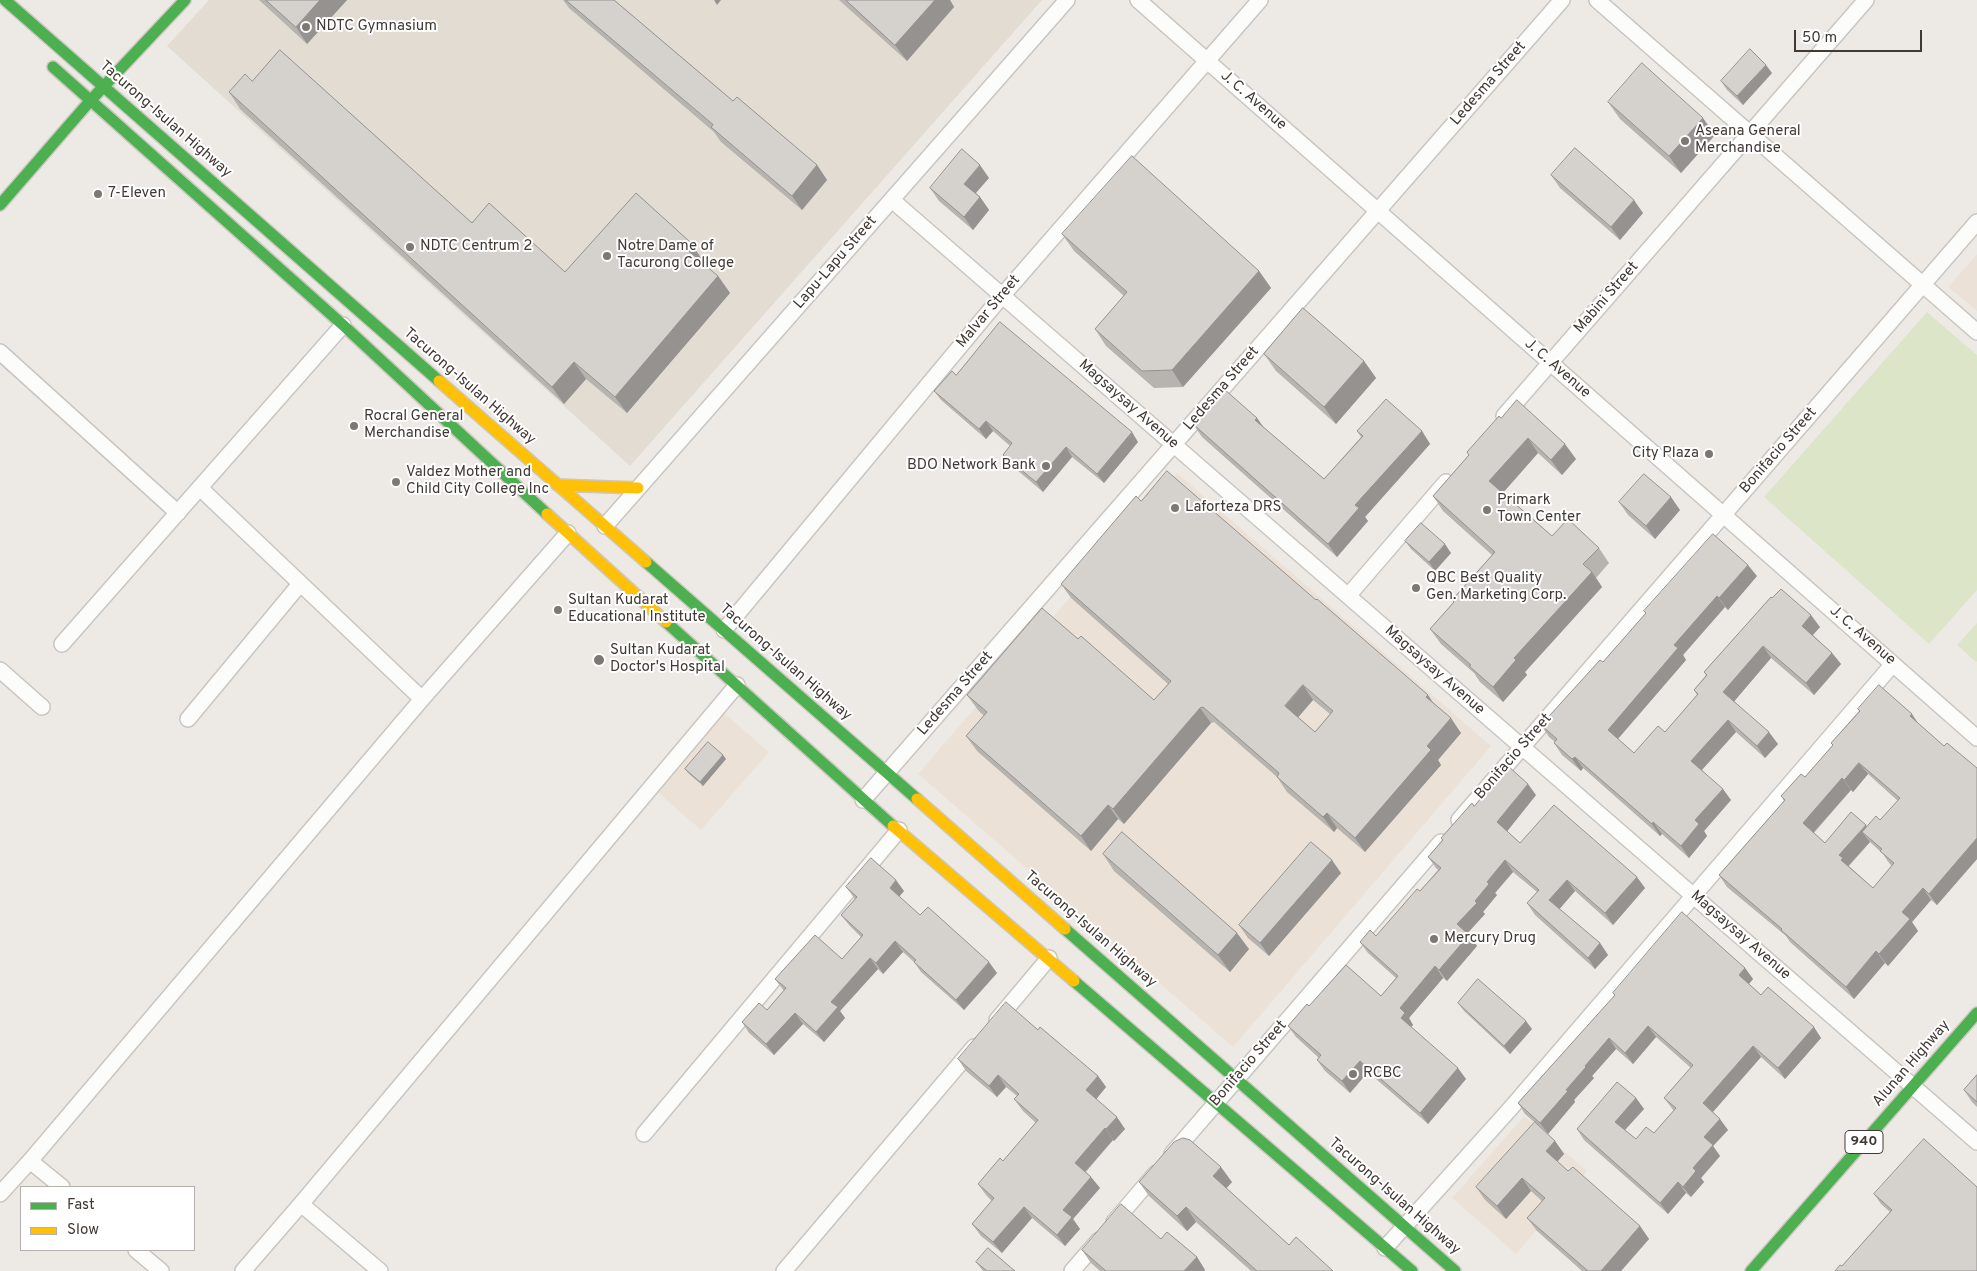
<!DOCTYPE html>
<html>
<head>
<meta charset="utf-8">
<style>
	body { margin:0 }
	#map { position:relative; width:1977px; height:1271px; overflow:hidden; background:#edeae6; font-family:Overpass,sans-serif }
	canvas { display:block }
	.legend { position:absolute; left:20px; top:1186px; width:175px; height:65px; box-sizing:border-box; background:#fff; border:1px solid #b3b0ae; margin:0; padding:6px 9px; list-style:none; font-size:15px; color:#413a34 }
	.legend li { display:flex; align-items:center; gap:10px; height:25px }
	.legend b { width:25px; border:1px solid #b3b0ae }
	.scale { position:absolute; left:1794px; top:30px; width:128px; height:22px; box-sizing:border-box; border:2px solid #413a34; border-top:0; padding-left:6px; font-size:15px; line-height:18px; white-space:nowrap; color:#413a34; -webkit-text-stroke:4px #fff; paint-order:stroke }
</style>
</head>
<body>
<div id="map">
<canvas width="1977" height="1271"></canvas>
<ul class="legend">
<li><b style="height:6px;background:#4caf50"></b>Fast</li>
<li><b style="height:6px;background:#ffc107"></b>Slow</li>
</ul>
<div class="scale">50 m</div>
</div>
<script>
const g = document.querySelector('canvas').getContext('2d');
g.lineJoin = 'round';
function fill(path, color) { g.fillStyle = color; g.fill(path, 'evenodd'); }
function stroke(path, color, width, dash) { g.strokeStyle = color; g.lineWidth = width; g.lineCap = dash ? 'butt' : 'round'; g.setLineDash(dash || []); g.stroke(path); }
function label(font, color, halo, rows, align = 'center') {
  g.font = font + ' Overpass,sans-serif'; g.lineWidth = 4; g.setLineDash([]); g.textBaseline = 'middle'; g.strokeStyle = halo; g.fillStyle = color; for (const [text, x, y, turn = 0] of rows) {
    g.save(); g.translate(x, y); g.rotate((+turn || 0) * Math.PI / 180); g.textAlign = isNaN(turn) ? turn : align; if (halo) g.strokeText(text, 0, 0); g.fillText(text, 0, 0); g.restore();
  }
}
const commercial = new Path2D(`
	M1977,254V311L1948,287Z
	M1177,473L1491,746L1233,1047L918,774Z
	M724,713L769,752L701,830L657,792Z
	M1524,1116L1587,1171L1516,1254L1452,1198Z`);
const education = new Path2D(`
	M209,0H1042L630,466L167,46Z`);
const green = new Path2D(`
	M1927,312L1977,355V590L1929,644L1764,497Z
	M1977,623V661L1976,662L1957,645Z`);
const street = new Path2D(`
	M1138,0L1977,738
	M1597,0L1977,332
	M892,200L1977,1142
	M0,352L178,513
	M1504,416L1866,0
	M200,488L422,699
	M605,526L1067,0
	M1348,596L1446,482
	M724,630L1002,296L1260,0
	M62,644L343,325
	M0,670L42,707
	M188,719L300,584
	M863,800L1562,0
	M1459,820L1977,222
	M997,1020L1049,958
	M644,1134L899,830
	M1172,1154L1441,842
	M30,1161L62,1187
	M0,1194L30,1161L422,699L568,533
	M301,1204L380,1271
	M1114,1222L1156,1173
	M1385,1248L1510,1109L1893,664
	M136,1250L161,1271
	M243,1271L301,1204L737,685
	M784,1271L974,1047
	M1072,1271L1099,1240`);
const fast = new Path2D(`
	M5,0L439,381
	M53,67L343,325L547,514
	M0,205L90,101L185,0
	M646,562L917,799
	M666,622L893,826
	M1065,929L1455,1271
	M1074,981L1412,1271
	M1751,1271L1977,1013`);
const slow = new Path2D(`
	M439,381L646,562
	M557,485L638,488
	M547,514L666,622
	M917,799L1065,929
	M893,826L1074,981`);
const wall = new Path2D(`
	M259,0H347L307,44Z
	M563,0H614L733,101L817,165L827,180L802,210L721,142L714,132L569,8Z
	M839,0H950L954,7L907,61Z
	M1772,73L1743,105L1727,90L1721,81Z
	M252,81L472,223L565,272L702,259L700,261L718,276L730,293L627,413L586,379L564,404L240,109L229,92Z
	M1608,102L1715,135L1681,173L1620,119Z
	M1551,175L1643,213L1620,240L1560,188Z
	M989,178L976,193L980,197L989,210L973,230L939,201L930,188Z
	M1062,234L1259,271L1271,288L1183,387L1154,388L1106,346L1095,329L1124,296L1074,251Z
	M1264,354L1364,361L1376,378L1336,424L1276,371Z
	M956,375L1138,442L1104,483L1072,457L1043,492L1010,464L1003,455L1010,446L993,431L986,439L941,400L934,391Z
	M1257,418L1264,428L1324,479L1361,437L1357,431H1422L1430,444L1365,517L1368,521L1337,557L1202,437L1193,424Z
	M1501,418L1576,459L1562,475L1538,453L1503,493L1552,536L1599,548L1609,563L1596,578L1602,587L1525,672L1527,675L1503,702L1480,682L1474,673L1441,644L1430,629L1454,602L1452,600L1492,555L1443,511L1433,496L1469,455L1467,452Z
	M1141,501L1434,703L1461,733L1438,760L1441,765L1365,852L1337,828L1334,832L1287,792L1277,777L1214,722L1211,723L1124,824L1118,819L1091,851L977,751L966,736L984,716L978,710L967,695L1078,639L1154,700L1168,684L1071,598L1061,584ZM1313,700L1330,714L1315,732L1298,717Z
	M1619,502L1680,510L1655,539L1628,515Z
	M1405,541L1451,553L1435,571L1411,549Z
	M1757,576L1728,610L1725,607L1683,655L1686,660L1618,739L1634,753L1665,732L1697,695L1694,690L1706,675L1704,672L1771,597L1820,627L1813,635L1832,653L1841,664L1814,695L1771,658L1734,701L1778,744L1765,758L1736,732L1702,770L1731,800L1704,831L1707,836L1689,858L1662,834L1660,836L1583,768L1581,771L1562,755L1554,743L1555,742L1549,737L1541,725L1603,662L1646,614L1644,611Z
	M1858,709L1919,724L1944,746L1977,768V859L1937,905L1931,900L1912,922L1918,931L1888,966L1885,963L1854,999L1790,942L1786,936L1727,887L1719,875L1784,801L1781,796L1805,777L1833,745L1831,743L1859,711ZM1868,774L1898,801L1880,820L1867,827L1825,843L1814,833L1851,790L1853,792ZM1870,842L1883,854L1889,863L1892,866L1873,888L1849,866Z
	M726,759L703,786L688,773L685,769Z
	M1536,795L1507,831L1520,843L1645,888L1613,925L1575,891L1559,909L1600,943L1608,955L1595,969L1535,915L1527,903L1537,892L1513,872L1495,893L1497,895L1483,912L1485,914L1467,933L1477,946L1447,981L1443,978L1409,1018L1413,1025L1411,1027L1466,1079L1428,1124L1368,1072L1350,1093L1325,1071L1317,1060L1319,1058L1296,1037L1288,1026L1309,1006L1381,996L1396,978L1368,953L1360,942L1376,936L1420,891L1438,870L1436,868L1428,857L1442,840L1441,838L1474,806Z
	M1103,854L1249,949L1230,972L1114,871Z
	M1341,873L1269,956L1248,938L1239,925Z
	M846,887L904,891L899,897L920,915L997,973L964,1010L921,972L914,962L903,952L883,974L878,969L840,1011L845,1018L824,1042L803,1024L774,1055L749,1033L742,1022L767,1010L784,991L775,979L842,959L861,937L849,925L841,915L855,899Z
	M1745,968L1753,979L1749,984L1761,995L1821,1038L1785,1079L1761,1057L1713,1112L1728,1130L1713,1146L1720,1156L1701,1178L1704,1182L1691,1197L1686,1193L1668,1214L1584,1140L1577,1129L1636,1098L1644,1109L1625,1130L1636,1139L1654,1133L1674,1111L1664,1098L1691,1068L1656,1037L1633,1064L1616,1049L1592,1076L1594,1078L1574,1100L1575,1102L1548,1134L1525,1114L1518,1103L1615,996L1613,993Z
	M1458,1003L1532,1029L1510,1054L1464,1011Z
	M1038,1030L1098,1076L1106,1087L1096,1099L1125,1129L1114,1141L1113,1140L1086,1172L1100,1188L1073,1219L1080,1229L1065,1246L1032,1218L1002,1253L981,1236L972,1224L992,1201L986,1195L978,1184L1003,1161L1036,1123L1023,1111L1014,1099L1017,1096L1006,1087L997,1097L966,1071L958,1059Z
	M1977,1075V1107L1972,1102L1964,1090Z
	M1555,1141L1564,1154L1557,1162L1568,1171L1640,1226L1649,1239L1621,1271H1582L1537,1231L1527,1218L1542,1201L1531,1191L1506,1219L1485,1200L1476,1187Z
	M1139,1182H1232L1226,1188L1289,1245L1333,1271H1251L1196,1222L1187,1231L1149,1196Z
	M1977,1187L1842,1266L1890,1212L1881,1204L1874,1194Z
	M1161,1239L1197,1257L1205,1270L1204,1271H1100L1091,1263L1082,1250Z
	M976,1262L1015,1271H983Z`);
const shadedWall = new Path2D(`
	M320,0H347L307,44L296,27Z
	M714,0H721L717,5Z
	M935,0H950L954,7L907,61L895,45Z
	M1766,65L1772,73L1743,105L1737,96Z
	M1703,118L1715,135L1681,173L1669,156Z
	M817,165L827,180L802,210L792,196Z
	M980,165L989,178L973,196L964,184Z
	M980,197L989,210L973,230L964,217Z
	M1634,200L1643,213L1620,240L1611,227Z
	M690,242L702,259L697,264L685,248Z
	M1259,271L1271,288L1183,387L1172,370Z
	M718,276L730,293L627,413L615,397Z
	M1364,361L1376,378L1336,424L1324,407Z
	M574,362L586,379L564,404L552,387Z
	M1257,418L1266,431L1255,420Z
	M986,421L993,431L986,439L979,429Z
	M1422,431L1430,444L1365,517L1368,521L1337,557L1328,544L1355,505Z
	M1132,432L1138,442L1104,483L1097,474Z
	M1528,438L1538,453L1500,496L1489,481Z
	M1565,444L1576,459L1562,475L1551,460Z
	M1066,447L1072,457L1043,492L1036,482Z
	M1671,497L1680,510L1655,539L1646,526Z
	M1445,544L1451,553L1435,571L1429,562Z
	M1748,565L1757,576L1728,610L1719,598Z
	M1592,572L1602,587L1525,672L1527,675L1503,702L1493,687L1514,658Z
	M1717,596L1725,607L1683,655L1686,660L1616,741L1608,730L1674,645Z
	M1811,615L1820,627L1810,638L1802,626Z
	M1763,646L1771,658L1732,704L1723,692Z
	M1832,653L1841,664L1814,695L1806,683Z
	M1303,685L1313,700L1295,721L1285,706Z
	M1428,695L1438,710L1426,697Z
	M1200,708L1211,723L1124,824L1113,809Z
	M1912,714L1920,726L1910,716Z
	M1451,718L1461,733L1438,760L1441,765L1365,852L1355,838L1427,746Z
	M1728,720L1736,732L1699,773L1691,761Z
	M1769,732L1778,744L1765,758L1757,746Z
	M723,755L726,759L703,786L700,782Z
	M1575,757L1583,768L1581,771L1572,759Z
	M1859,763L1868,774L1853,792L1844,780Z
	M1842,778L1851,790L1811,835L1803,823Z
	M1528,784L1536,795L1505,834L1497,822Z
	M1723,789L1731,800L1704,831L1707,836L1689,858L1681,846L1695,820Z
	M1108,805L1118,819L1091,851L1081,836Z
	M1327,813L1337,828L1334,832L1323,817Z
	M1653,822L1662,834L1660,836L1652,824Z
	M1866,825L1874,837L1862,832L1870,842L1848,866L1841,860L1839,855Z
	M1977,838V859L1937,905L1929,894Z
	M1332,860L1341,873L1269,956L1260,943Z
	M1505,860L1513,872L1495,893L1497,895L1483,912L1485,914L1465,936L1457,924L1475,901L1487,882Z
	M1637,877L1645,888L1613,925L1605,913Z
	M896,880L904,891L897,899L890,888Z
	M1567,880L1575,891L1557,912L1549,900Z
	M1923,888L1931,900L1912,922L1918,931L1888,966L1879,954L1902,912Z
	M1237,933L1249,949L1230,972L1218,955Z
	M1469,935L1477,946L1447,981L1439,970Z
	M895,941L903,952L883,974L876,963Z
	M1600,943L1608,955L1595,969L1588,958Z
	M1876,951L1885,963L1854,999L1846,987Z
	M870,958L878,969L840,1011L845,1018L824,1042L816,1032L831,1002Z
	M989,962L997,973L964,1010L956,1000Z
	M1435,966L1443,978L1409,1018L1413,1025L1409,1029L1401,1018L1400,1008Z
	M1745,968L1753,979L1747,986L1739,975Z
	M795,1013L803,1024L774,1055L766,1044Z
	M1526,1021L1532,1029L1510,1054L1504,1046Z
	M1648,1026L1656,1037L1633,1064L1625,1053Z
	M1814,1027L1821,1038L1785,1079L1778,1068Z
	M1609,1038L1616,1049L1592,1076L1594,1078L1574,1100L1575,1102L1548,1134L1540,1123L1585,1066Z
	M1753,1046L1761,1057L1711,1114L1703,1103Z
	M1360,1061L1368,1072L1350,1093L1342,1081Z
	M1458,1068L1466,1079L1428,1124L1420,1113Z
	M998,1075L1006,1087L997,1097L989,1086Z
	M1098,1076L1106,1087L1094,1102L1086,1090Z
	M1636,1098L1644,1109L1623,1132L1615,1122Z
	M1117,1117L1125,1129L1114,1141L1106,1129Z
	M1720,1119L1728,1130L1713,1146L1720,1156L1701,1178L1704,1182L1691,1197L1683,1187L1704,1137Z
	M1105,1128L1113,1140L1083,1174L1075,1163Z
	M1555,1141L1564,1154L1555,1164L1546,1151Z
	M1221,1167L1232,1182L1224,1191L1213,1176Z
	M1091,1177L1100,1188L1073,1219L1080,1229L1065,1246L1057,1235L1063,1210Z
	M1522,1178L1531,1191L1506,1219L1497,1206Z
	M1678,1182L1686,1193L1668,1214L1660,1203Z
	M1024,1207L1032,1218L1002,1253L993,1242Z
	M1186,1207L1196,1222L1187,1231L1177,1216Z
	M1640,1226L1649,1239L1621,1271H1601Z
	M1197,1257L1205,1270L1204,1271H1184Z`);
const building = new Path2D(`
	M266,0H320L296,27Z
	M566,0H614L733,101L737,97L817,165L792,196L711,127L713,125Z
	M846,0H935L895,45Z
	M1750,49L1766,65L1737,96L1721,81Z
	M280,50L472,223L489,203L565,272L636,193L690,242L685,248L718,276L615,397L574,362L552,387L229,92L245,74L252,81Z
	M1642,63L1703,118L1669,156L1608,102Z
	M1575,148L1634,200L1611,227L1551,175Z
	M962,149L980,165L964,184L980,197L964,217L930,188Z
	M1132,156L1259,271L1172,370L1142,371L1095,329L1127,292L1062,234Z
	M1303,308L1364,361L1324,407L1264,354Z
	M1000,322L1132,432L1097,474L1066,447L1036,482L1003,455L1012,443L986,421L979,429L934,391L952,371L956,375Z
	M1224,389L1257,418L1255,420L1324,479L1363,436L1357,431L1386,399L1422,431L1355,505L1359,508L1328,544L1193,424Z
	M1517,400L1565,444L1551,460L1528,438L1489,481L1552,536L1568,519L1599,548L1583,564L1592,572L1514,658L1516,660L1493,687L1469,666L1471,665L1430,629L1454,602L1452,600L1495,552L1433,496L1469,455L1467,452L1499,416L1501,418Z
	M1167,471L1316,600L1317,599L1428,695L1426,697L1451,718L1427,746L1431,750L1355,838L1327,813L1323,817L1277,777L1279,773L1203,707L1200,708L1113,809L1108,805L1081,836L966,736L987,712L967,695L1042,608L1078,639L1081,636L1154,700L1171,681L1061,584L1136,496L1141,501ZM1303,685L1333,711L1315,732L1285,706Z
	M1644,474L1671,497L1646,526L1619,502Z
	M1421,523L1445,544L1429,562L1405,541Z
	M1713,534L1748,565L1719,598L1717,596L1674,645L1678,648L1608,730L1634,753L1658,726L1665,732L1698,694L1694,690L1707,675L1704,672L1771,597L1772,598L1781,589L1811,615L1802,626L1832,653L1806,683L1763,646L1723,692L1769,732L1757,746L1728,720L1691,761L1723,789L1695,820L1699,824L1681,846L1653,822L1652,824L1575,757L1572,759L1554,743L1557,739L1541,725L1600,660L1603,662L1646,613L1644,611Z
	M1879,685L1912,714L1910,716L1944,746L1947,743L1977,768V838L1929,894L1923,888L1902,912L1910,919L1879,954L1876,951L1846,987L1781,930L1782,929L1719,875L1785,800L1781,796L1801,774L1805,777L1833,745L1831,743L1860,711L1858,709ZM1859,763L1900,798L1880,820L1876,816L1862,832L1882,849L1880,851L1894,863L1873,888L1841,860L1843,858L1839,855L1866,825L1851,812L1825,843L1803,823L1842,778L1844,780Z
	M708,742L723,755L700,782L685,769Z
	M1508,766L1528,784L1497,822L1520,843L1554,805L1637,877L1605,913L1567,880L1549,900L1600,943L1588,958L1527,903L1539,890L1505,860L1487,882L1489,884L1475,901L1477,903L1457,924L1469,935L1439,970L1435,966L1400,1008L1405,1013L1401,1018L1458,1068L1420,1113L1360,1061L1342,1081L1317,1060L1321,1055L1288,1026L1307,1004L1309,1006L1346,965L1381,996L1398,976L1360,942L1370,930L1376,936L1417,889L1420,891L1441,868L1428,857L1443,840L1441,838L1472,803L1474,806Z
	M1122,832L1237,933L1218,955L1103,854Z
	M1311,842L1332,860L1260,943L1239,925Z
	M871,858L896,880L890,888L920,915L928,907L989,962L956,1000L914,962L916,960L895,941L876,963L870,958L831,1002L838,1007L816,1032L795,1013L766,1044L742,1022L759,1003L767,1010L786,988L775,979L815,935L842,959L863,935L841,915L857,897L846,887Z
	M1682,912L1745,968L1739,975L1761,995L1768,987L1814,1027L1778,1068L1753,1046L1703,1103L1720,1119L1704,1137L1713,1145L1693,1168L1696,1171L1683,1187L1678,1182L1660,1203L1577,1129L1617,1082L1636,1098L1615,1122L1636,1139L1646,1127L1654,1133L1676,1108L1664,1098L1693,1065L1648,1026L1625,1053L1609,1038L1585,1066L1586,1067L1566,1090L1568,1091L1540,1123L1518,1103L1615,995L1613,993Z
	M1478,979L1526,1021L1504,1046L1458,1003Z
	M1006,1002L1038,1030L1040,1027L1098,1076L1086,1090L1117,1117L1106,1129L1105,1128L1075,1163L1091,1177L1063,1210L1072,1217L1057,1235L1024,1207L993,1242L972,1224L994,1198L978,1184L1000,1158L1003,1161L1038,1120L1014,1099L1019,1094L998,1075L989,1086L958,1059Z
	M1977,1075V1102L1964,1090Z
	M1535,1122L1555,1141L1546,1151L1568,1171L1573,1167L1640,1226L1601,1271H1588L1527,1218L1545,1198L1522,1178L1497,1206L1476,1187Z
	M1183,1138L1190,1140L1221,1167L1213,1176L1289,1245L1296,1237L1333,1271H1257L1186,1207L1177,1216L1139,1182L1174,1142Z
	M1924,1139L1977,1187V1271H1835L1840,1265L1842,1266L1892,1210L1874,1194Z
	M1121,1204L1161,1239L1167,1232L1197,1257L1184,1271H1106L1082,1250Z
	M988,1248L1015,1271H987L976,1262Z`);
const markers = [
	[306,27,5,"#7d7872"],
	[1685,141,5,"#7d7872"],
	[98,194,5,"#7d7872"],
	[410,247,5,"#7d7872"],
	[607,256,5,"#7d7872"],
	[354,426,5,"#7d7872"],
	[1709,454,5,"#7d7872"],
	[1046,466,5,"#7d7872"],
	[396,482,5,"#7d7872"],
	[1175,508,5,"#7d7872"],
	[1487,510,5,"#7d7872"],
	[1416,588,5,"#7d7872"],
	[558,610,5,"#7d7872"],
	[599,660,6,"#7d7872"],
	[1434,939,5,"#7d7872"],
	[1353,1074,5,"#7d7872"]
];
const shields = [
	[1864,1142,38]
];
const shieldNames = [
	["940",1864,1142]
];
const poiNames = [
	["NDTC Gymnasium",316,27],
	["Aseana General",1695,132],
	["Merchandise",1695,149],
	["7-Eleven",108,194],
	["NDTC Centrum 2",420,247],
	["Notre Dame of",617,247],
	["Tacurong College",617,264],
	["Rocral General",364,417],
	["Merchandise",364,434],
	["City Plaza",1699,454,"right"],
	["BDO Network Bank",1036,466,"right"],
	["Valdez Mother and",406,473],
	["Child City College Inc",406,490],
	["Primark",1497,501],
	["Town Center",1497,518],
	["Laforteza DRS",1185,508],
	["QBC Best Quality",1426,579],
	["Gen. Marketing Corp.",1426,596],
	["Sultan Kudarat",568,601],
	["Educational Institute",568,618],
	["Sultan Kudarat",610,651],
	["Doctor's Hospital",610,668],
	["Mercury Drug",1444,939],
	["RCBC",1363,1074]
];
const streetNames = [
	["Ledesma Street",1489,84,-49],
	["J. C. Avenue",1253,101,41],
	["Tacurong-Isulan Highway",165,120,41],
	["Lapu-Lapu Street",836,263,-49],
	["Mabini Street",1607,298,-49],
	["Malvar Street",989,312,-50],
	["J. C. Avenue",1557,369,41],
	["Tacurong-Isulan Highway",469,387,41],
	["Ledesma Street",1222,389,-49],
	["Magsaysay Avenue",1128,405,41],
	["Bonifacio Street",1779,451,-49],
	["J. C. Avenue",1862,636,41],
	["Tacurong-Isulan Highway",785,663,41],
	["Magsaysay Avenue",1434,671,41],
	["Ledesma Street",956,694,-49],
	["Bonifacio Street",1514,757,-49],
	["Tacurong-Isulan Highway",1090,930,41],
	["Magsaysay Avenue",1740,936,41],
	["Bonifacio Street",1249,1064,-49],
	["Alunan Highway",1912,1064,-49],
	["Tacurong-Isulan Highway",1394,1197,41]
];
fill(commercial, '#ece1d6');
fill(education, '#e3dcd2');
fill(green, '#dde5c8');
stroke(street, '#c9c6c2', 18);
stroke(fast, '#cdc7c0', 14);
stroke(slow, '#cdc7c0', 14);
stroke(street, '#fcfcfb', 15);
stroke(fast, '#4caf50', 11);
stroke(slow, '#ffc107', 11);
fill(wall, '#b7b4b0');
fill(shadedWall, '#959290');
fill(building, '#d5d1cd');
stroke(building, '#959290', 1);
for (const [x, y, r, color] of markers) { const dot = new Path2D(); dot.arc(x, y, r, 0, 2 * Math.PI); g.fillStyle = color; g.fill(dot); stroke(dot, '#fff', 2); }
for (const [x, y, w] of shields) { const box = new Path2D(); box.roundRect(x - w / 2, y - 11.5, w, 23, 4); g.fillStyle = '#fff'; g.fill(box); stroke(box, '#413a34', 1); }
label('bold 14px', '#413a34', null, shieldNames);
label('15px', '#413a34', '#fff', poiNames, 'left');
label('15px', '#413a34', '#fff', streetNames);
</script>
</body>
</html>
